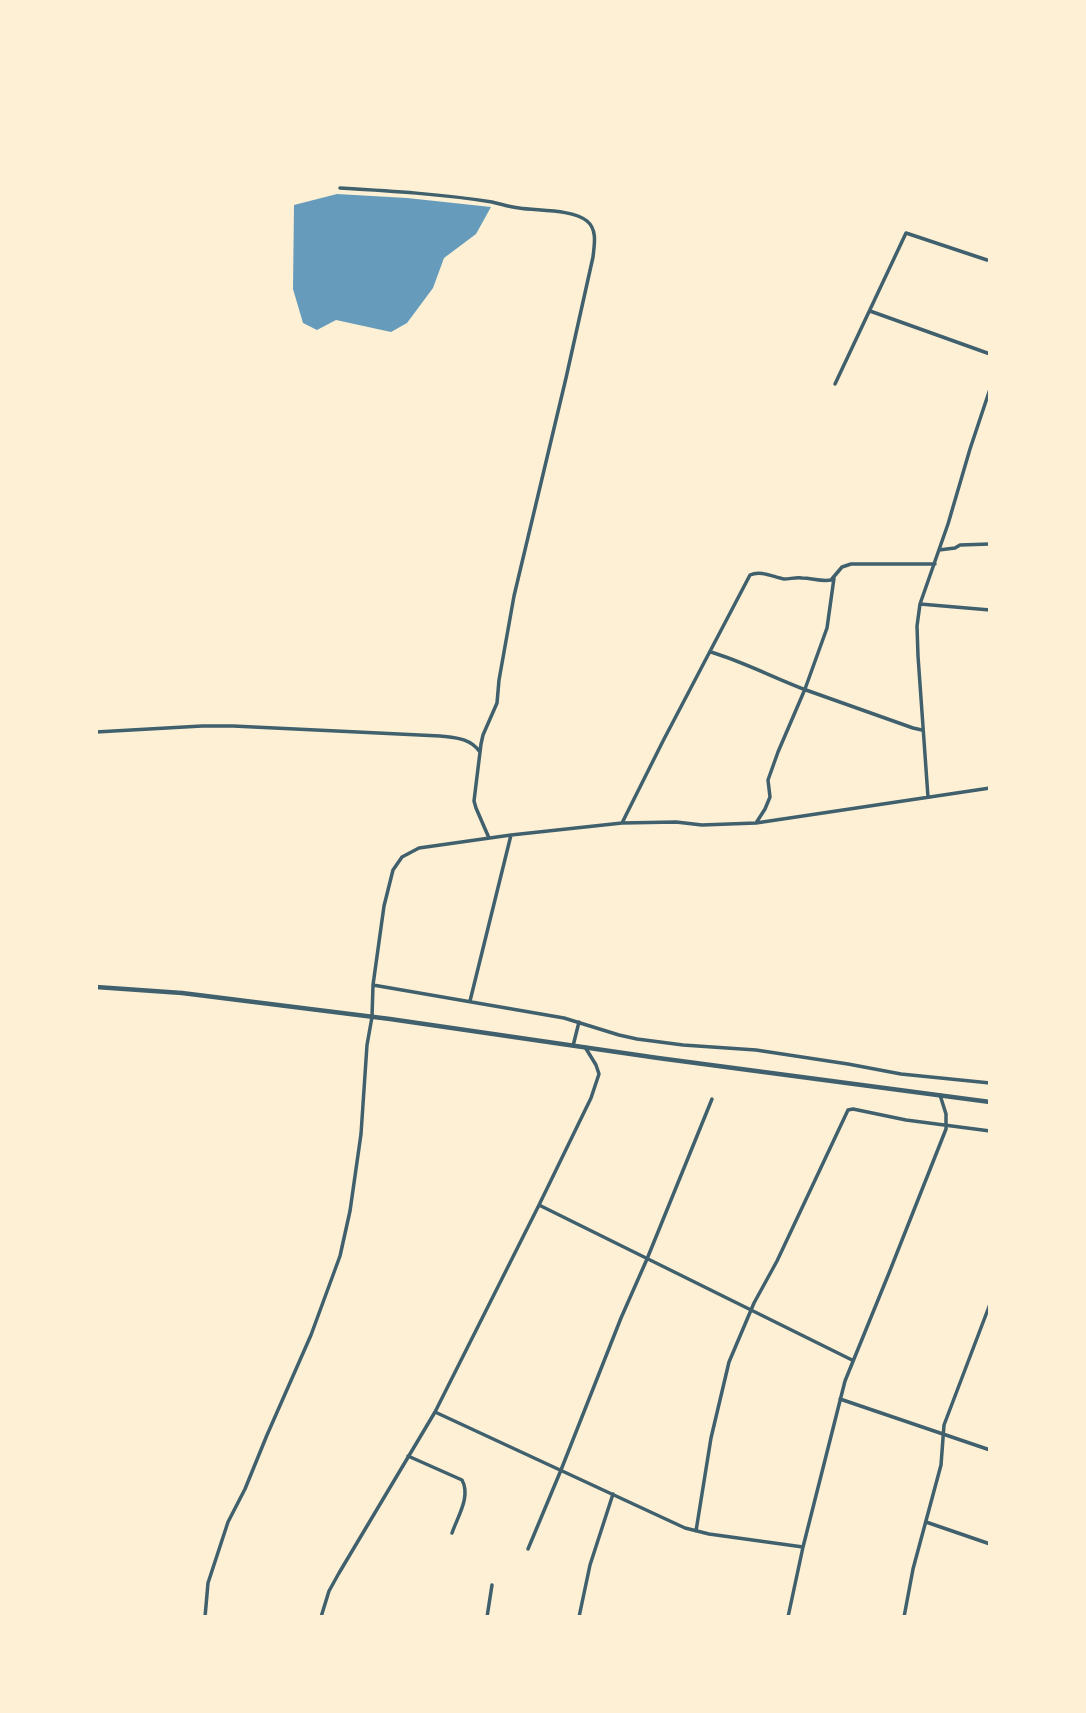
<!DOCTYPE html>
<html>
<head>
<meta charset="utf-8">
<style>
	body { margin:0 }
	#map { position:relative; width:1086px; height:1713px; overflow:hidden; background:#fdf0d5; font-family:Inter,sans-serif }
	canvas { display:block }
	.frame { position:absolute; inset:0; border:98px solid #fdf0d5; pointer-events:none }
</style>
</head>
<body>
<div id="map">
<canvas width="1086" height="1713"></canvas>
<div class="frame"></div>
</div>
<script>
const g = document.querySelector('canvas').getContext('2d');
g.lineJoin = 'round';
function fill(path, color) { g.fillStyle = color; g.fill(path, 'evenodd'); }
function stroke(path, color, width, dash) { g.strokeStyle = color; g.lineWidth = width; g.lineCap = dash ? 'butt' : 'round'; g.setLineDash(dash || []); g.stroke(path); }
const water = new Path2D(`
	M337,194L407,198L491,207L476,234L444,258L433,288L407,323L391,332L336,320L317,330L303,323L293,289L294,205Z`);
const minor = new Path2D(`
	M340,188C391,191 442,194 492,202C501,204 510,207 519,208C538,211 572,209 587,221C598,230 594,246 593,257L566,378L514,596L499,680L497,703L483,735L481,744L474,801L476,808L489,838
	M870,311L990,354
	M835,384L906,233L987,260
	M939,550L955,548L960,545L990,544
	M920,604L990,610
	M711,652C744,662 774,678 806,690C842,703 877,715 913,728L922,730
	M96,732L202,726H233L440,736C456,738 470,738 480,752
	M928,797L918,656L917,626L920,604L948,524L970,449L990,389
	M622,823L663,741L750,575C761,570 773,577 784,579C790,579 796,577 802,578C812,578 821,582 831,580L842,567L851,564H935
	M756,823L765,809L770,797L768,780L778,752L805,689L827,628L834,578
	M373,985L564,1018L619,1035L637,1039L683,1045L756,1050L848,1064L901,1074L990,1083
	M470,1001L511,835
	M573,1046L579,1022
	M539,1205L852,1360
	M840,1399L990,1450
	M435,1412L685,1528L709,1534L803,1547
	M408,1456L462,1480C471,1496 458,1516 452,1533
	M926,1522L990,1544
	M696,1531L711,1438L729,1362L754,1303L777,1261L848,1110L853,1109L906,1120L990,1131
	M528,1549L561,1470L621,1318L647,1259L712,1099
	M205,1617L208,1583L228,1522L245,1489L267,1435L311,1335L340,1256L350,1211L361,1134L367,1045L372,1017L373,985L384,906L393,870L402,857L419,848L511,835L622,823L676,822L702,825L756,823L990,788
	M321,1617L329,1591L339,1573L435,1412L539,1205L591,1098L599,1074L596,1065L585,1047
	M487,1617L492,1585
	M579,1617L590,1565L613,1494
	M788,1617L803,1547L845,1381L889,1273L946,1129V1114L940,1095
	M904,1617L913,1569L941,1465L944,1425L990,1304`);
const tertiary = new Path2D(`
	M96,987L182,993L390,1019L658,1058L990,1102`);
fill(water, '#669bbc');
stroke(minor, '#3f606c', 3.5);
stroke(tertiary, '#3f606c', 4.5);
</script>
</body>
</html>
